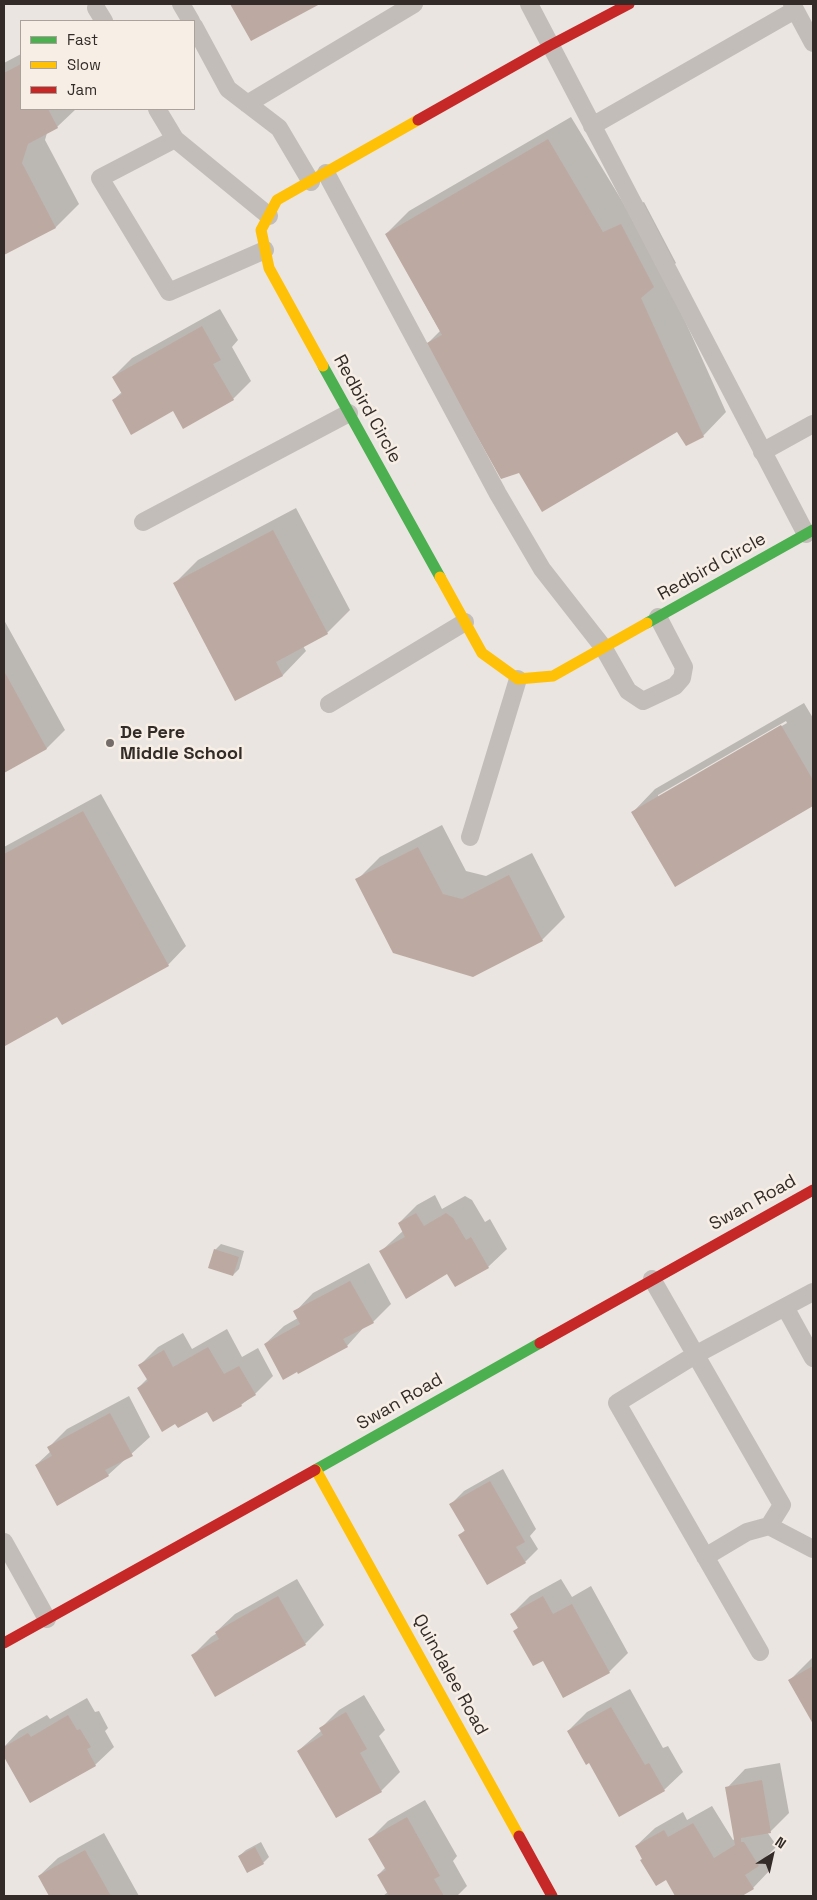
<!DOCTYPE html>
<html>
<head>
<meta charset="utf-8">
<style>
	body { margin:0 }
	#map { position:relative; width:817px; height:1900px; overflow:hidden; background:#eae5e0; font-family:"Space Grotesk",sans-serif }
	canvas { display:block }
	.frame { position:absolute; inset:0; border:5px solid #332b27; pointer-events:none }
	.legend { position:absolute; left:20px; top:20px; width:175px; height:90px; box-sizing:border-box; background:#f7efe6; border:1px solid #a9a19a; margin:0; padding:6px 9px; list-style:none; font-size:15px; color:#332b27 }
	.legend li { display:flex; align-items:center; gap:10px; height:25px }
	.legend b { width:25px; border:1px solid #a9a19a }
	.north { position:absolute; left:747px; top:1830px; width:50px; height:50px; -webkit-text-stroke:4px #f7efe6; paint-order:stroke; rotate:35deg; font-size:14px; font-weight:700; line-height:20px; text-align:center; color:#332b27 }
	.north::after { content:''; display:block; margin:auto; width:18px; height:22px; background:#332b27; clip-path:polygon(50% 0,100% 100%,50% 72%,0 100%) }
</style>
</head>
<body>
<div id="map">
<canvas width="817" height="1900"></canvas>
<div class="frame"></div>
<ul class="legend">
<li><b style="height:6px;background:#4caf50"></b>Fast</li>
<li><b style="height:6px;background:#ffc107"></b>Slow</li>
<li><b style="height:6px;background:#c62828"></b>Jam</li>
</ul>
<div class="north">N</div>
</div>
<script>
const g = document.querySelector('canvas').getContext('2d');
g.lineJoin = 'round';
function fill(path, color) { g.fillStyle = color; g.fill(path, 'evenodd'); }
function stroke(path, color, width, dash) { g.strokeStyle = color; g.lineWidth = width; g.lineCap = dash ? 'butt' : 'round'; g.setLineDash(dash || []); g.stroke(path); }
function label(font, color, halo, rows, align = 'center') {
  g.font = font + ' "Space Grotesk",sans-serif'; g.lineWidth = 5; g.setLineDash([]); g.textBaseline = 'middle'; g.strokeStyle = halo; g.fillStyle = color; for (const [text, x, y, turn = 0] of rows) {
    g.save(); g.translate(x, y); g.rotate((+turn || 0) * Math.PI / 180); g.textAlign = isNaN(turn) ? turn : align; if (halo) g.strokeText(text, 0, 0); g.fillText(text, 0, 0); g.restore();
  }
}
const shadow = new Path2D(`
	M232,4H317L251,40Z
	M21,54V109H76L57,127L47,133L45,140L79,204L56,227L4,254V63Z
	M571,117L627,209L644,202L676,263L664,274L726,412L703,436L678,430L520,471L427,344L440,331L386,234L409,211Z
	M220,309L238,340L232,347L251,381L233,399L174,410L113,400L122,392L113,377L132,358Z
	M296,508L350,610L327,633L303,646L306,651L283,675L236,699L175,583L198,560Z
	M4,620L65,730L47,748L4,772Z
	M804,703L813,718V805L675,885L632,813L655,789ZM786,721L787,723L658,798V795Z
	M101,794L186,946L168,965L58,1015L6,1044L4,1041V847Z
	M442,825L466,871L486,876L532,853L565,917L542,940L473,975L357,880L380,857Z
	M435,1195L442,1209L465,1196L472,1200L485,1222L490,1219L507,1249L488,1267L448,1272L380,1252L403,1231L399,1223L417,1205Z
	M221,1244L244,1251L239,1269L233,1275L215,1250Z
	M369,1263L391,1304L373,1322L365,1326L347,1346L265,1344L284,1326L298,1318L295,1312L313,1293Z
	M227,1329L242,1357L258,1348L273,1376L255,1394L241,1405L213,1420L208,1411L138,1388L148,1378L140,1365L158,1347L183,1333L192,1349Z
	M129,1396L150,1437L108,1475L36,1465L51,1451L49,1447L67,1429Z
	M503,1469L536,1529L530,1536L538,1549L525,1562L460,1535L465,1530L451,1504L464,1491Z
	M297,1579L324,1625L305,1644L215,1695L193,1655L211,1637L217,1633L216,1632L235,1614Z
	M561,1579L572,1597L591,1586L628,1653L609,1672L564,1697L543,1659L515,1631L519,1627L512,1614L530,1596Z
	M813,1657V1722L789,1681Z
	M630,1689L663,1748L668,1746L683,1772L664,1790L589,1762L568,1731L587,1712Z
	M364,1695L385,1730L379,1736L400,1772L381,1791L337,1817L298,1751L322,1730L321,1728L339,1710Z
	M87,1698L95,1712L99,1711L108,1728L105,1731L114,1747L95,1765L31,1802L4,1755V1747L19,1731L47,1715L50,1719Z
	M780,1763L789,1813L771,1831L767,1832L777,1846L765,1858L771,1869L753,1888L739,1896L726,1895L723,1896H677L667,1878L643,1859L636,1846L655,1828L683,1812L687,1820L712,1806L733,1840L735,1839L727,1788L745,1769Z
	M425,1800L457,1856L453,1861L467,1886L457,1896H383L388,1892L378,1875L386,1867L370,1839L388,1821Z
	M104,1833L139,1896H50L39,1876L58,1858Z
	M261,1842L269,1857L263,1863L239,1856L246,1850Z`);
const building = new Path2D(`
	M230,4H320L251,41Z
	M21,64V109H48L58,128L28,144L22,163L56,228L4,255V73Z
	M548,139L603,232L621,224L654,287L641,298L704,437L686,446L677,432L542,512L519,473L501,479L425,344L442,335L385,234Z
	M202,326L221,360L213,364L234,400L183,429L173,411L131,435L112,400L122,394L112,377Z
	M273,530L328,634L276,662L283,676L235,701L173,583Z
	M4,671L47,749L4,773Z
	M781,725L813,780V806L675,887L631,812Z
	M83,811L169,966L62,1025L57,1017L5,1046L4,1043V854Z
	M418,847L443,894L462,899L509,875L543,941L473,977L393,953L355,879Z
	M416,1213L424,1226L446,1213L453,1218L466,1240L471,1237L489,1268L455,1287L447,1274L406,1299L379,1251L405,1237L398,1223Z
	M214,1249L239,1257L233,1276L208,1268Z
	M350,1281L374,1323L343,1339L348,1347L298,1374L297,1372L283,1380L264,1344L300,1324L293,1311Z
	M208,1347L224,1374L239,1366L256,1395L241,1404L242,1406L213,1422L207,1412L178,1428L175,1424L162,1432L137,1388L148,1381L138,1365L164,1350L173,1367Z
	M110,1413L133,1456L105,1470L109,1476L57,1506L35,1465L52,1456L47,1447Z
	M490,1481L525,1542L516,1547L526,1563L487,1585L458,1535L465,1531L449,1504Z
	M278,1596L306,1645L215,1697L191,1655L219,1639L215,1632Z
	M543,1596L553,1614L572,1604L610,1673L563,1698L543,1661L533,1666L513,1631L518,1628L510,1614Z
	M813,1666V1724L788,1680Z
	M611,1707L645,1765L649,1763L665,1791L619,1817L589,1763L586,1765L567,1731Z
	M346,1712L367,1749L360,1753L382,1792L336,1818L297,1751L323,1735L319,1728Z
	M68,1715L77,1730L80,1729L91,1747L87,1749L96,1766L30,1803L4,1757V1747L28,1733L31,1737Z
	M762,1780L771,1833L741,1838V1842H744L759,1866L745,1875L754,1889L742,1896H675L666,1880L656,1886L640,1860L642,1859L635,1846L664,1830L668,1837L693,1823L714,1858L735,1845L725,1787Z
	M407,1817L440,1876L434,1879L444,1896H389L377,1875L386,1870L368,1839Z
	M255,1847L264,1864L247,1873L238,1856Z
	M85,1850L111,1896H49L38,1876Z`);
const lane = new Path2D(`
	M181,4L191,21
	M529,4L806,534
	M792,4L813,43
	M96,8L104,21
	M194,26L228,89L279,128L311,182
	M247,104L414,4
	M157,109L175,139L269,216
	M592,126L795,10
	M175,139L100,178L169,292L265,250
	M326,173L498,494L542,569L603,647L628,691L643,701L675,686L682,678L684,667L658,617
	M762,452L813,424
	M143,522L349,413
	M329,704L465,622
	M470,837L518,679
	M652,1279L782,1505L769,1526
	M785,1307L813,1358
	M4,1542L47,1619
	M705,1557L747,1532L769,1526L813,1549
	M760,1652L617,1403L695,1355L813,1292`);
const fast = new Path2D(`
	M323,366L440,577
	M647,623L813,530
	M315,1470L540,1343`);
const slow = new Path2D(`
	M323,366L269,268L261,230L277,200L418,120
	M440,577L482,653L518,679L553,676L647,623
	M316,1470L519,1836`);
const jam = new Path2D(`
	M418,120L549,46L629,4
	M540,1343L813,1190
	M4,1643L315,1470
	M519,1836L552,1896`);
const markers = [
	[110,743,5,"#736c68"]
];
const streetNames = [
	["Redbird Circle",367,409,61],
	["Redbird Circle",712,567,-29],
	["Swan Road",753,1203,-29],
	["Swan Road",400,1402,-30],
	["Quindalee Road",450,1675,61]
];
const poiNames = [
	["De Pere",120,733],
	["Middle School",120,754]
];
fill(shadow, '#0003');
fill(building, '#bca9a2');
stroke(lane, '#c3bdb9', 18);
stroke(fast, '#4caf50', 11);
stroke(slow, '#ffc107', 11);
stroke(jam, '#c62828', 11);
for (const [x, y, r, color] of markers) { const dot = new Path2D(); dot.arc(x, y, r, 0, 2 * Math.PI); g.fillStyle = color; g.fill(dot); stroke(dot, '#f7efe6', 2); }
label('18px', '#332b27', '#f7efe6', streetNames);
label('bold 18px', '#332b27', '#f7efe6', poiNames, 'left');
</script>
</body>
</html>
